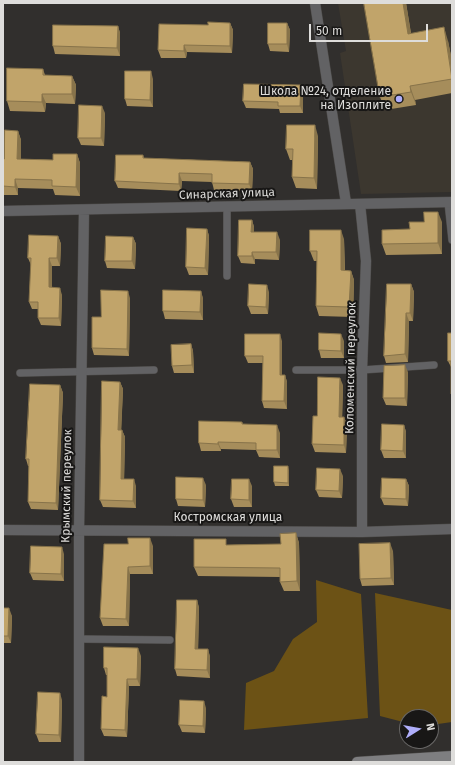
<!DOCTYPE html>
<html>
<head>
<meta charset="utf-8">
<style>
	body { margin:0 }
	#map { position:relative; width:455px; height:765px; overflow:hidden; background:#312f2d; font-family:"Fira Sans",sans-serif }
	canvas { display:block }
	.frame { position:absolute; inset:0; border:4px solid #dedddb; pointer-events:none }
	.north { position:absolute; left:399px; top:709px; width:40px; height:40px; box-sizing:border-box; background:#181716; border:1px solid #676665; border-radius:50%; rotate:79deg; font-size:11px; font-weight:700; line-height:16px; text-align:center; color:#dedddb }
	.north::after { content:''; display:block; margin:auto; width:14px; height:18px; background:#afaefa; clip-path:polygon(50% 0,100% 100%,50% 72%,0 100%) }
	.scale { position:absolute; left:309px; top:24px; width:119px; height:18px; box-sizing:border-box; border:2px solid #dedddb; border-top:0; padding-left:5px; font-size:12px; line-height:14px; white-space:nowrap; color:#dedddb; -webkit-text-stroke:3px #181716; paint-order:stroke }
</style>
</head>
<body>
<div id="map">
<canvas width="455" height="765"></canvas>
<div class="frame"></div>
<div class="north">N</div>
<div class="scale">50 m</div>
</div>
<script>
const g = document.querySelector('canvas').getContext('2d');
g.lineJoin = 'round';
function fill(path, color) { g.fillStyle = color; g.fill(path, 'evenodd'); }
function stroke(path, color, width, dash) { g.strokeStyle = color; g.lineWidth = width; g.lineCap = dash ? 'butt' : 'round'; g.setLineDash(dash || []); g.stroke(path); }
function label(font, color, halo, rows, align = 'center') {
  g.font = font + ' "Fira Sans",sans-serif'; g.lineWidth = 4; g.setLineDash([]); g.textBaseline = 'middle'; g.strokeStyle = halo; g.fillStyle = color; for (const [text, x, y, turn = 0] of rows) {
    g.save(); g.translate(x, y); g.rotate((+turn || 0) * Math.PI / 180); g.textAlign = isNaN(turn) ? turn : align; if (halo) g.strokeText(text, 0, 0); g.fillText(text, 0, 0); g.restore();
  }
}
const built = new Path2D(`
	M338,3H452V192L361,194L340,53L346,51Z`);
const forest = new Path2D(`
	M316,580L361,594L368,718L244,730L246,683L274,671L293,639L317,622Z
	M375,593L452,610V722L431,725V717H407V723L380,716Z`);
const lane = new Path2D(`
	M448,202L452,240
	M227,276V207
	M296,370H362L434,365
	M20,373L154,370
	M79,639L170,640`);
const street = new Path2D(`
	M315,3L346,203
	M360,204L366,261L362,370V532
	M3,211L452,202
	M3,530L362,532L452,529
	M79,762V531L84,210`);
const secondary = new Path2D(`
	M357,762L452,756`);
const wall = new Path2D(`
	M364,3H406L411,33L448,41L452,61V93L415,100L416,105L385,110L380,97Z
	M230,23L233,30L232,53L187,52L186,58H161L158,50L208,25Z
	M287,23L290,30L289,52L270,51L268,44Z
	M118,26L120,33V56L55,54L53,46Z
	M43,69L45,75L72,76L76,85L75,104L46,103L45,112L10,111L7,101Z
	M153,79V107L127,106L125,99Z
	M301,85L303,93V113H280L279,109L246,108L243,101Z
	M105,113L104,146L81,145L78,138Z
	M18,131L21,140V159L53,160L77,154L80,163V196L55,195L53,189L18,188V195H4L3,159H4Z
	M318,136L317,189L296,188L292,177V160H290L286,149Z
	M143,155L144,158L250,162L253,169L252,191L214,190L212,182L182,181L181,191L118,188L115,181Z
	M252,220L254,227V232L280,240L279,260L255,259V264L241,263L238,256Z
	M442,222V254L386,255L382,244L410,229Z
	M207,229L209,236L208,275H189L186,267Z
	M58,236L61,244L60,266H52V287L62,295L61,326L41,325L38,318V309H32L29,302L31,265L28,258Z
	M133,237L136,244L135,269L107,268L105,261Z
	M344,239L345,270L351,271L354,280L353,317L319,316L316,306L317,261H314L310,251Z
	M411,284L414,292L413,321H409L408,362L386,363L384,356Z
	M201,291L203,299V320L165,319L163,311Z
	M269,292L268,314H251L248,306Z
	M130,298L129,356L94,355L92,348L101,317Z
	M452,333V398L451,394V367L448,361Z
	M282,341V375H285L287,382V409L264,408L262,401L263,363H248L245,356Z
	M344,341V358H321L319,350Z
	M191,344L193,351L194,373H174L172,366Z
	M408,372L407,406L386,405L383,398Z
	M120,382L123,389L121,430H122L125,437L124,479L136,486V508L103,507L100,500Z
	M60,385L63,393L58,510L31,509L28,502L29,466H28L26,459Z
	M343,385L342,417H344L347,425L346,453L315,452L312,444L317,416Z
	M242,422L243,424L280,433V458L259,457L256,450L221,449V451H201L199,443Z
	M404,425L406,432V458H384L381,450Z
	M289,470V486H275L274,482Z
	M343,476L342,498L319,497L316,490Z
	M406,479L409,486L408,506L384,505L381,498Z
	M206,485L205,507L178,506L176,499Z
	M252,486V507H234L231,499Z
	M296,533L299,543L300,591H284L280,582V577L198,576L194,567L229,545L281,544Z
	M128,544L153,546V574H130L129,626H103L100,618Z
	M393,551L394,585L362,586L360,579Z
	M64,554V581L33,580L30,573Z
	M197,600L199,608L198,649H208L210,657V678L177,676L175,669Z
	M3,608L12,616L11,643H3Z
	M141,656L140,686H129L127,737L104,736L101,729L107,697V675H106L104,668Z
	M62,700L61,742H39L36,734Z
	M206,708L205,733L182,732L179,725Z`);
const shadedWall = new Path2D(`
	M403,3H406L413,47L408,34Z
	M230,23L233,30L232,53L230,46Z
	M287,23L290,30L289,52L287,44Z
	M118,26L120,33V56L117,48Z
	M444,27L448,41L452,61V76Z
	M184,45L187,52L186,58L184,51Z
	M151,71L153,79V107L150,100Z
	M72,76L76,85L75,104L72,94Z
	M301,85L303,93V113L300,106Z
	M410,86L415,100L416,105L411,92Z
	M42,94L46,103L45,112L42,102Z
	M102,106L105,113L104,146L101,138Z
	M315,125L318,136L317,189L314,178Z
	M18,131L21,140V168L17,159Z
	M77,154L80,163V196L76,187Z
	M250,162L253,169L252,191L249,184Z
	M179,173L182,181L181,191L179,184Z
	M15,179L18,188V195L15,187Z
	M438,212L442,222V254L438,243Z
	M252,220L254,227V239L251,232Z
	M207,229L209,236L208,275L205,268Z
	M341,230L344,239L345,280L341,270Z
	M277,232L280,240L279,260L276,252Z
	M58,236L61,244L60,266L57,258Z
	M133,237L136,244L135,269L132,261Z
	M252,252L255,259V264L252,256Z
	M49,258L52,266V295L49,287Z
	M351,271L354,280L353,317L349,307Z
	M411,284L414,292L413,321L410,313Z
	M267,285L269,292L268,314L266,307Z
	M60,288L62,295L61,326L59,318Z
	M128,291L130,298L129,356L127,349Z
	M201,291L203,299V320L200,312Z
	M406,313L409,321L408,362L405,354Z
	M280,334L282,341V382L280,375Z
	M341,334L344,341V358L341,351Z
	M191,344L193,351L194,373L192,365Z
	M405,365L408,372L407,406L405,398Z
	M285,375L287,382V409L284,401Z
	M340,378L343,385L342,424L339,417Z
	M120,382L123,389L121,437L118,430Z
	M60,385L63,393L58,510L56,503Z
	M344,417L347,425L346,453L344,445Z
	M277,425L280,433V458L277,450Z
	M404,425L406,432V458L403,451Z
	M122,430L125,437L124,486L121,479Z
	M218,442L221,449V451L218,444Z
	M288,466L289,470V486L288,483Z
	M340,469L343,476L342,498L339,491Z
	M203,478L206,485L205,507L203,500Z
	M134,479L136,486V508L133,501Z
	M249,479L252,486V507L249,500Z
	M406,479L409,486L408,506L406,499Z
	M296,533L299,543L300,591L297,581Z
	M150,538L153,546V574L150,566Z
	M390,543L393,551L394,585L391,578Z
	M62,547L64,554V581L61,574Z
	M128,567L130,574L129,626L126,619Z
	M197,600L199,608L198,656L195,649Z
	M9,608L12,616L11,643L8,636Z
	M138,648L141,656L140,686L137,679Z
	M208,649L210,657V678L207,670Z
	M127,679L129,686L127,737L125,730Z
	M60,693L62,700L61,742L59,735Z
	M204,701L206,708L205,733L203,726Z`);
const building = new Path2D(`
	M364,3H403L408,34L444,27L452,79L410,86L411,92L380,97Z
	M208,22L230,23V46L184,45V51L158,50L159,24L208,25Z
	M268,23H287V44H268Z
	M53,25L118,26L117,48L53,46Z
	M7,68L43,69V75L72,76V94H42V102L7,101Z
	M125,71H151L150,100L125,99Z
	M244,84L301,85L300,106H278V102L243,101Z
	M79,105L102,106L101,138H78Z
	M287,125H315L314,178L292,177L293,149H286Z
	M5,130L18,131L17,159L53,160V154H77L76,187L52,186V180L15,179V187L3,186V159H4Z
	M116,155H143V158L250,162L249,184L212,183V174L179,173V184L115,181Z
	M424,212H438V243L382,244V230L410,229L409,222H424Z
	M239,220H252L251,232H277L276,252H252V256H238Z
	M187,228L207,229L205,268L186,267Z
	M310,230H341V270L351,271L349,307L316,306L317,251H310Z
	M29,235L58,236L57,258H49V287L60,288L59,318H38V302H29L31,258H28Z
	M106,236L133,237L132,261H105Z
	M249,284L267,285L266,307L248,306Z
	M387,284H411L410,313H406L405,354L384,356Z
	M101,290L128,291L127,349L92,348V317H101Z
	M163,290L201,291L200,312L163,311Z
	M319,333L341,334V351L319,350Z
	M448,333H452V394H451V361H448Z
	M245,334H280V375H285L284,401H262L263,356H245Z
	M191,344L192,365L172,366L171,345Z
	M405,365V398H383L384,366Z
	M318,377L340,378L339,417H344V445L312,444L313,416H317Z
	M102,381L120,382L118,430H122L121,479H134L133,501L100,500Z
	M30,384L60,385L56,503L28,502L29,459H26Z
	M199,421L242,422V424L277,425V450H256V443L218,442V444L199,443Z
	M382,424L404,425L403,451L381,450Z
	M274,466H288V483L274,482Z
	M317,468L340,469L339,491L316,490Z
	M176,477L203,478V500L176,499Z
	M382,478L406,479V499L381,498Z
	M232,479H249V500L231,499Z
	M296,533L297,581L280,582V568L194,567V539H226V545L281,544L280,534Z
	M128,538H150V566L128,567L126,619L100,618L104,544H128Z
	M390,543L391,578L360,579L359,544Z
	M31,546L62,547L61,574L30,573Z
	M177,600H197L195,649H208L207,670L175,669Z
	M3,608H9L8,636H3Z
	M104,647L138,648L137,679H127L125,730L101,729L102,696L107,697V668H104Z
	M38,692L60,693L59,735L36,734Z
	M180,700L204,701L203,726L179,725Z`);
const markers = [
	[399,99,4,"#afaefa"]
];
const poiNames = [
	["Школа №24, отделение",391,92],
	["на Изоплите",391,106]
];
const streetNames = [
	["Синарская улица",227,194,-2],
	["Коломенский переулок",351,368,-89],
	["Крымский переулок",67,486,-89],
	["Костромская улица",228,518]
];
fill(built, '#3c372f');
fill(forest, '#6c5215');
stroke(lane, '#4d4b49', 8);
stroke(street, '#4d4b49', 11);
stroke(secondary, '#4d4b49', 11);
stroke(lane, '#626264', 7);
stroke(street, '#626264', 10);
stroke(secondary, '#7e7e80', 10);
fill(wall, '#a68d5b');
fill(shadedWall, '#87734a');
fill(building, '#c1a46a');
stroke(building, '#87734a', 1);
for (const [x, y, r, color] of markers) { const dot = new Path2D(); dot.arc(x, y, r, 0, 2 * Math.PI); g.fillStyle = color; g.fill(dot); stroke(dot, '#181716', 1.5); }
label('12px', '#dedddb', '#181716', poiNames, 'right');
label('12px', '#dedddb', '#181716', streetNames);
</script>
</body>
</html>
